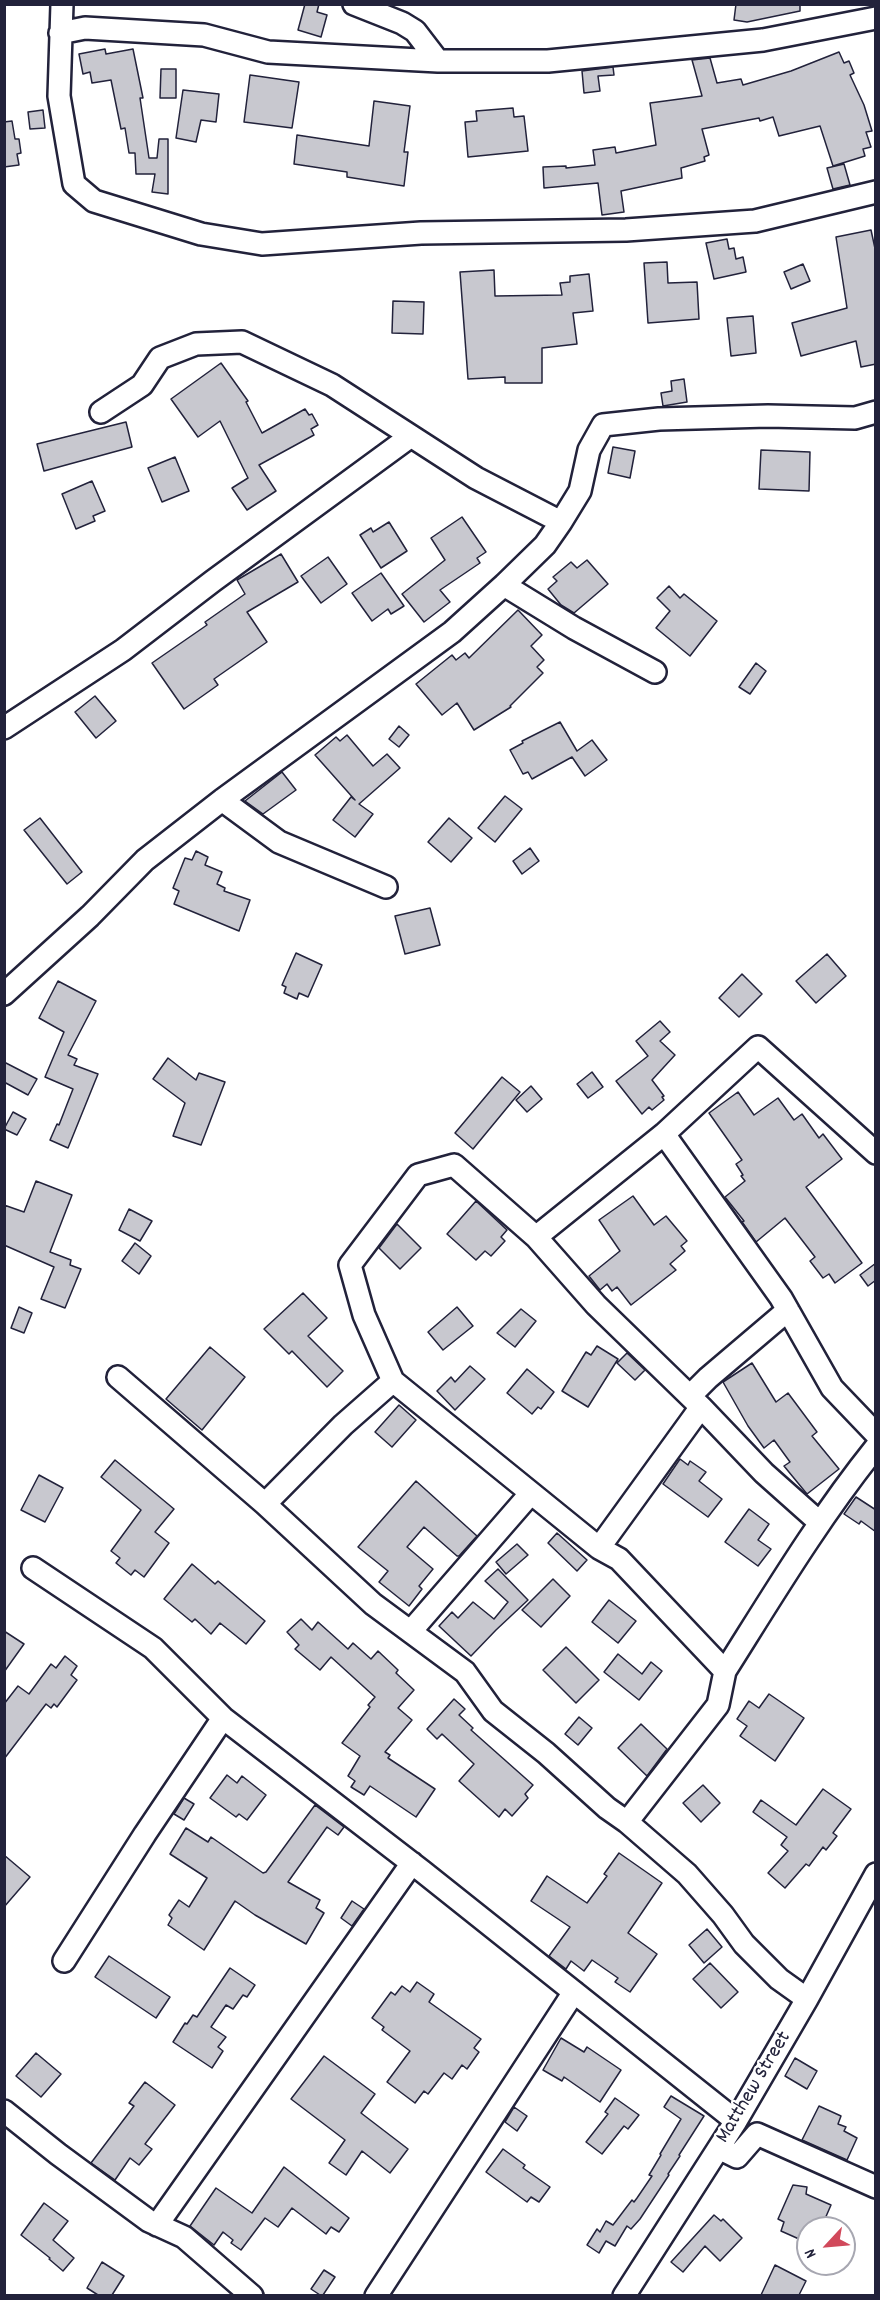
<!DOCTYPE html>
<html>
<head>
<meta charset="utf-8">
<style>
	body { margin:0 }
	#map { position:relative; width:880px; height:2300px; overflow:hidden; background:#fff; font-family:Dekko,sans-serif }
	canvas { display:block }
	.frame { position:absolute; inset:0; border:6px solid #22223b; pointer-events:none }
	.north { position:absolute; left:796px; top:2216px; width:60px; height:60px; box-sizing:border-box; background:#fff; border:2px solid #a7a7b1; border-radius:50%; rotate:244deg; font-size:16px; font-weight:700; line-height:24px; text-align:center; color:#22223b }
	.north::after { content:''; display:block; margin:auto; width:21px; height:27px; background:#d1495b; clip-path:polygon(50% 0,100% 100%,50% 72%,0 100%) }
</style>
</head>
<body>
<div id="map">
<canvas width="880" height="2300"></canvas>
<div class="frame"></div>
<div class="north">N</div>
</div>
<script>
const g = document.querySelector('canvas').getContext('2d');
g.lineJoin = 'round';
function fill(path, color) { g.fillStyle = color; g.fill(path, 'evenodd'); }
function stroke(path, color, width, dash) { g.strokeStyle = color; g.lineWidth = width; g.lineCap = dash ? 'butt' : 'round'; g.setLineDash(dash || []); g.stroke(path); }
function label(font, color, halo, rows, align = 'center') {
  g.font = font + ' Dekko,sans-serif'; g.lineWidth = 4.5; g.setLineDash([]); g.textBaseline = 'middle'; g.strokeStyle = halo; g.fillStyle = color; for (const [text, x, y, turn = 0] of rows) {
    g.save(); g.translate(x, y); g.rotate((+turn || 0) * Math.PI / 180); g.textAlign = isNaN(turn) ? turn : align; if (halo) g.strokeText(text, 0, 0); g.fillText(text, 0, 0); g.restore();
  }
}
const building = new Path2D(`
	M305,4H319L317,12L327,15L321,37L298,30Z
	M736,4H800V11L747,22L734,20Z
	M105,49L106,54L133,49L143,98H140L149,158H157L159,139H168V194L152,192L155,174H136L135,153H129L125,128L121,129L111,80L92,83L90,72L83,74L79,54Z
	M839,52L844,63L849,61L854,73L850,75L864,105L872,131L866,132L871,147L863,149L865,156L833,166L820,126L779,136L773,117L760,121L759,118L702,129L709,155L704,157L705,161L681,168L682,178L621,191L624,212L602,215L598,183L544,188L543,167L566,166V168L595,165L593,150L615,147L616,153L656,145L650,103L702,96L692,60L710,58L717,83L741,79L743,85L791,71Z
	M613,67L614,75L598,76L600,91L584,93L582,71Z
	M161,69H176V98H160Z
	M250,75L299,82L292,128L244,122Z
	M183,90L219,94L216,122L201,120L196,142L176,138Z
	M374,101L410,106L404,152H408L404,186L347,177V172L294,164L297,135L369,146Z
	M513,108L514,117L524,116L528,151L468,157L465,122L477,121L476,111Z
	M43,110L45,128L30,129L28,112Z
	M12,121L15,139H19L21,153L17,154L19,165L4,167V122Z
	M844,164L850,185L833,189L827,168Z
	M871,230L876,253V364L861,367L856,341L801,356L792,323L847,308L836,237Z
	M727,239L729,249L734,248L736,259L743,257L746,272L714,279L706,243Z
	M667,262L668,283L697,282L699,319L648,323L644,263Z
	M803,264L810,281L791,289L784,272Z
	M494,270L495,296L562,295L560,283L570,282V276L589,274L593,311L573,313L577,344L542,348V383H505V377L468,379L460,272Z
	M393,301L424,302L423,334L392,333Z
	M753,316L756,353L731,356L727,318Z
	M221,363L248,401L246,402L262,433L305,409L309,415L312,414L318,425L311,429L314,435L259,465L276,491L247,510L232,488L248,478L220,421L198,437L171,399Z
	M684,379L687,402L663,406L661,393L672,391L671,381Z
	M126,422L132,447L44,471L37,444Z
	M613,447L635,451L630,478L608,473Z
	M761,450L810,452L809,491L759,489Z
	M175,457L189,491L162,502L148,468Z
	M92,481L105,511L93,516L95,521L76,529L62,494Z
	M462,517L486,552L477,558L480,563L440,590L450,602L424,622L402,594L445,560L431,538Z
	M389,522L407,551L381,568L360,535L371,528L373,532Z
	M281,554L298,582L247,612L267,642L214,679L218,685L184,709L152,663L207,625L205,622L245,594L237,580Z
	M328,557L347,584L321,603L301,576Z
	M587,560L608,584L574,613L561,605L548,589L557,581L553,577L571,562L577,568Z
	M381,573L404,606L391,614L388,609L372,621L352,593Z
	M669,586L680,598L684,594L717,621L690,656L656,628L670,611L657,598Z
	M518,610L542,635L531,646L544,660L537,667L543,673L510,706L511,707L474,730L457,703L442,715L416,684L452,655L456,660L465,653L469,658Z
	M756,663L766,671L750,694L739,687Z
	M95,696L116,721L96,738L75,712Z
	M560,722L577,751L592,740L607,760L585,776L572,757L532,779L528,772L523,774L510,750L523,743L522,741Z
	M399,726L409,735L399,747L389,739Z
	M347,735L373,766L387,754L400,768L359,804L373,814L355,837L333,820L351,797L355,800L315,755L336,737L340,741Z
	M282,772L296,790L263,814L245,801Z
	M505,796L522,809L495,842L478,828Z
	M40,818L82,872L67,884L24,830Z
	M449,818L472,838L451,862L428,842Z
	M530,848L539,861L522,874L513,861Z
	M196,851L208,857L205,865L222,872L217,884L225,888L224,891L250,900L239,931L174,904L179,891L173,888L185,858L192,860Z
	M430,908L440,945L405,954L395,916Z
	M296,953L322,965L308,997L299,993L297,999L284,993L286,987L282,985Z
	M827,954L846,976L816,1003L796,981Z
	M742,974L762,994L739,1017L719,998Z
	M58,981L96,1001L68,1055L77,1059L74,1065L98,1074L68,1148L50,1140L57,1124L59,1125L73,1089L45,1077L64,1032L39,1018Z
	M660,1021L670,1032L660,1041L675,1055L652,1080L664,1096L662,1097L664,1100L652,1110L649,1107L642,1114L616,1081L648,1056L636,1041Z
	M168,1058L196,1080L199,1073L225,1082L201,1145L173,1136L185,1103L153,1079Z
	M4,1062L37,1079L28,1095L4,1082Z
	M592,1072L603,1087L588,1098L577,1084Z
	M502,1077L520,1092L473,1149L455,1133Z
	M531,1086L542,1099L527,1112L516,1100Z
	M738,1092L754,1115L778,1098L794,1120L802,1114L819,1138L823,1134L842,1159L806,1187L862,1263L835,1283L829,1274L823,1278L810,1261L815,1257L785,1218L756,1242L742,1222L744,1221L725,1197L745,1181L741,1176L743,1175L736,1164L742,1160L709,1113Z
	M13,1112L26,1119L17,1135L4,1129Z
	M36,1181L72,1195L50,1252L71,1260L70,1265L81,1269L65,1308L41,1299L54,1267L4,1245V1205L24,1212Z
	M633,1196L654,1225L666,1216L687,1241L681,1246L685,1251L670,1264L676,1270L631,1305L617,1287L612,1291L607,1284L600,1290L589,1276L620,1251L599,1220Z
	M476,1201L507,1230L501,1237L505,1241L491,1256L485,1251L476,1260L447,1234Z
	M129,1209L152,1221L140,1241L119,1230Z
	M397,1224L421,1248L400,1269L379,1248Z
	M135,1243L151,1256L139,1274L122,1261Z
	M876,1263V1280L868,1286L860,1275Z
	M303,1293L327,1318L308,1336L343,1371L327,1387L292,1351L289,1354L264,1329Z
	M19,1307L32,1313L24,1333L11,1328Z
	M457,1307L473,1326L443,1350L428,1332Z
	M521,1309L536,1321L515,1347L497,1333Z
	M597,1346L618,1359L588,1407L562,1391L586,1352L591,1355Z
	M210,1347L245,1377L202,1430L166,1399Z
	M627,1353L645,1370L635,1380L617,1363Z
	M752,1363L776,1402L788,1393L817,1432L812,1436L839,1469L807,1494L784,1466L790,1462L774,1440L764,1448L748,1426L723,1382Z
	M470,1366L485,1379L455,1410L437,1391L451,1377L455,1382Z
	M527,1369L554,1392L541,1409L538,1407L532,1414L507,1393Z
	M399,1405L416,1420L392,1447L375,1432Z
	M680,1459L688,1465L690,1461L706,1472L699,1481L722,1499L708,1517L663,1484Z
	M115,1460L174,1509L155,1532L169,1543L144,1577L135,1570L131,1575L116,1563L120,1558L111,1551L141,1510L101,1477Z
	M39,1475L63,1488L45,1522L21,1510Z
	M416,1481L477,1536L459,1556H457L424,1527L407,1547L433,1569L419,1586L422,1589L409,1606L379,1582L388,1571L358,1547Z
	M856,1497L876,1510V1532L861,1521L859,1524L844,1514Z
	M749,1509L769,1524L758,1540L771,1549L758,1566L725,1542Z
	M557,1533L587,1560L577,1571L548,1543Z
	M517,1544L528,1555L506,1574L496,1562Z
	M192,1564L215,1584L218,1581L265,1621L246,1644L220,1623L211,1634L195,1619L192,1622L164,1599Z
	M498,1569L528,1600L496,1630L471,1656L439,1626L452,1612L458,1618L473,1602L494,1619L508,1602L485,1581Z
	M553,1579L570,1596L541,1627L522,1610Z
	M609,1600L636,1621L618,1643L592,1622Z
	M301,1619L312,1630L318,1622L348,1649L353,1643L371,1659L378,1651L398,1670L396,1673L414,1690L398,1708L412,1720L385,1752L390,1755L388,1758L435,1789L416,1817L370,1786L364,1795L351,1787L355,1781L348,1776L360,1756L342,1743L370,1707L368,1705L375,1697L331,1657L320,1670L295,1649L299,1645L287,1632Z
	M4,1631L24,1644L4,1672Z
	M566,1647L599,1680L576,1703L543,1670Z
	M618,1654L642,1674L651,1662L662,1671L639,1700L604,1672Z
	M65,1656L77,1666L71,1675L77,1680L57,1707L54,1704L51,1708L46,1704L4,1759V1704L18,1686L29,1694L51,1664L56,1668Z
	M769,1694L804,1718L775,1761L740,1736L747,1726L737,1719L749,1701L759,1708Z
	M454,1699L465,1709L459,1715L473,1728L471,1730L533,1785L525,1794L528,1798L512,1816L505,1809L499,1817L459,1781L474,1764L442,1734L437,1739L427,1729Z
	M579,1717L592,1728L578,1745L565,1734Z
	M641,1724L667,1749L647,1776L618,1748Z
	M227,1775L237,1783L242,1776L266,1795L247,1820L239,1814L236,1817L210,1798Z
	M703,1785L720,1803L701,1822L683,1803Z
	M823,1789L851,1809L833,1833L837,1836L826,1850L823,1847L809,1866L806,1864L785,1888L768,1873L788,1851L781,1845L787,1837L753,1812L761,1800L796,1825Z
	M184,1798L194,1804L184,1820L174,1814Z
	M315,1805L344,1827L338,1835L327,1827L288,1882L320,1900L316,1908L324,1913L306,1944L255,1915L235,1901L204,1950L168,1925L172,1918L169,1915L179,1900L189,1907L207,1878L170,1854L186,1828L208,1842L211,1837L263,1873L266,1872Z
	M619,1853L662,1883L628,1933L657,1954L630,1992L615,1982L618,1978L592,1960L584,1971L571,1961L566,1969L549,1956L570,1927L531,1901L547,1876L587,1903L607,1876L604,1874Z
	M4,1855L30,1877L4,1907Z
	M352,1901L364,1909L352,1926L341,1918Z
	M707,1929L722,1947L704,1963L689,1945Z
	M109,1956L170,1997L156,2018L95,1977Z
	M710,1963L738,1992L721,2008L693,1979Z
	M230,1968L255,1985L247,1997L243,1995L233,2009L226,2005L211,2027L226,2037L218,2047L223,2051L212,2068L173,2042L185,2023L187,2024L193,2015L197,2017Z
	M417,1982L434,1994L429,2002L481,2039L474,2048L479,2052L467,2069L462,2065L452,2079L444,2073L428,2094L424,2091L415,2103L387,2082L410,2051L382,2030L384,2027L372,2018L391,1992L395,1995L402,1986L410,1992Z
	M561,2038L584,2052L587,2047L621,2070L600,2102L564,2077L562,2081L543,2070Z
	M36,2053L61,2074L41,2097L16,2076Z
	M324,2056L375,2094L361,2113L408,2149L390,2173L362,2151L346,2175L329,2163L345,2140L291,2099Z
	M795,2058L817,2071L807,2089L785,2076Z
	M145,2082L175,2105L145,2144L152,2149L139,2165L130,2158L115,2180L91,2163L134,2106L129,2103Z
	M671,2096L704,2116L679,2155L680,2156L668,2174L669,2175L640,2219L631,2229L627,2226L615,2246L606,2241L599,2253L587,2245L597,2229L600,2232L606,2221L613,2225L632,2200L634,2202L637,2198L652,2176L649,2175L661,2155L660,2154L681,2119L664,2107Z
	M615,2098L639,2115L628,2129L624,2126L602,2154L586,2142L608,2114L605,2112Z
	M819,2106L841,2116L838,2124L846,2127L844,2131L857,2138L847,2160L802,2140Z
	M514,2107L527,2116L517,2131L505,2122Z
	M503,2149L525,2165L523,2168L550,2187L539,2202L531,2197L527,2202L486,2172Z
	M284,2167L349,2218L339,2232L331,2227L326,2234L292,2208L278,2227L265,2218L241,2250L231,2243L233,2240L223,2232L214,2245L190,2226L216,2188L252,2213Z
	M793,2185L807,2187L806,2194L831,2205L821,2228H808V2243L781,2231L784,2222L778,2219Z
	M44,2203L68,2221L53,2240L74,2258L63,2271L49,2259L50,2258L21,2235Z
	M714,2215L721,2221L723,2219L742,2238L720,2261L705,2246L683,2272L671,2262Z
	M102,2262L124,2276L112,2295H98L87,2288Z
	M775,2265L806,2281L799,2295H761Z
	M324,2270L335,2277L323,2295H320L311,2289Z`);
const street = new Path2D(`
	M62,4L59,96L74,184L94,201L201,234L262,244L421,233L626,230L755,221L876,192
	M354,4L402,23L415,31L438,61
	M60,33L85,28L204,35L268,52L438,61H548L763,40L876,18
	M101,412L142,385L160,358L196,344L242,342L332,385L476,478L561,522
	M504,585L574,628L655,672
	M4,728L123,650L213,581L411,436
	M222,800L279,842L386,887
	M4,994L90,916L145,860L222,800L452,632L504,585L545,545L561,522L580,491L589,450L603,425L659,419L768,416L855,418L876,412
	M664,1134L781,1298L832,1388L876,1434
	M536,1237L664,1134L758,1047L876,1153
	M118,1377L265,1504L373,1604L465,1672L493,1711L546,1753L607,1808L627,1822L687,1874L723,1915L744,1944L779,1979L807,1999
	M393,1381L364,1315L350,1265L418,1175L454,1165L536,1237L596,1305L701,1407L764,1473L819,1522
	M690,1396L708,1378L788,1310
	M265,1504L343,1425L393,1381L599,1548
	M33,1568L153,1648L223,1718L422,1871L736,2121
	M411,1631L531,1493
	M725,1671C773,1595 819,1518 876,1447
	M627,1822L718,1705L725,1671L619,1559L599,1548L701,1407
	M64,1961L145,1834L223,1718
	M4,2111L58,2154L149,2221L184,2237L252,2296
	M719,2148L737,2157L757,2134L876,2187
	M157,2225L412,1863
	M376,2296L574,1992
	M624,2296L736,2121L807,1999L876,1874`);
const streetNames = [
	["Matthew Street",755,2088,-59]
];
fill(building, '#c8c8cf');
stroke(building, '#22223b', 1.5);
stroke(street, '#22223b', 26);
stroke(street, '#fff', 21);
label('21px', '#22223b', '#fff', streetNames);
</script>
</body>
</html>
